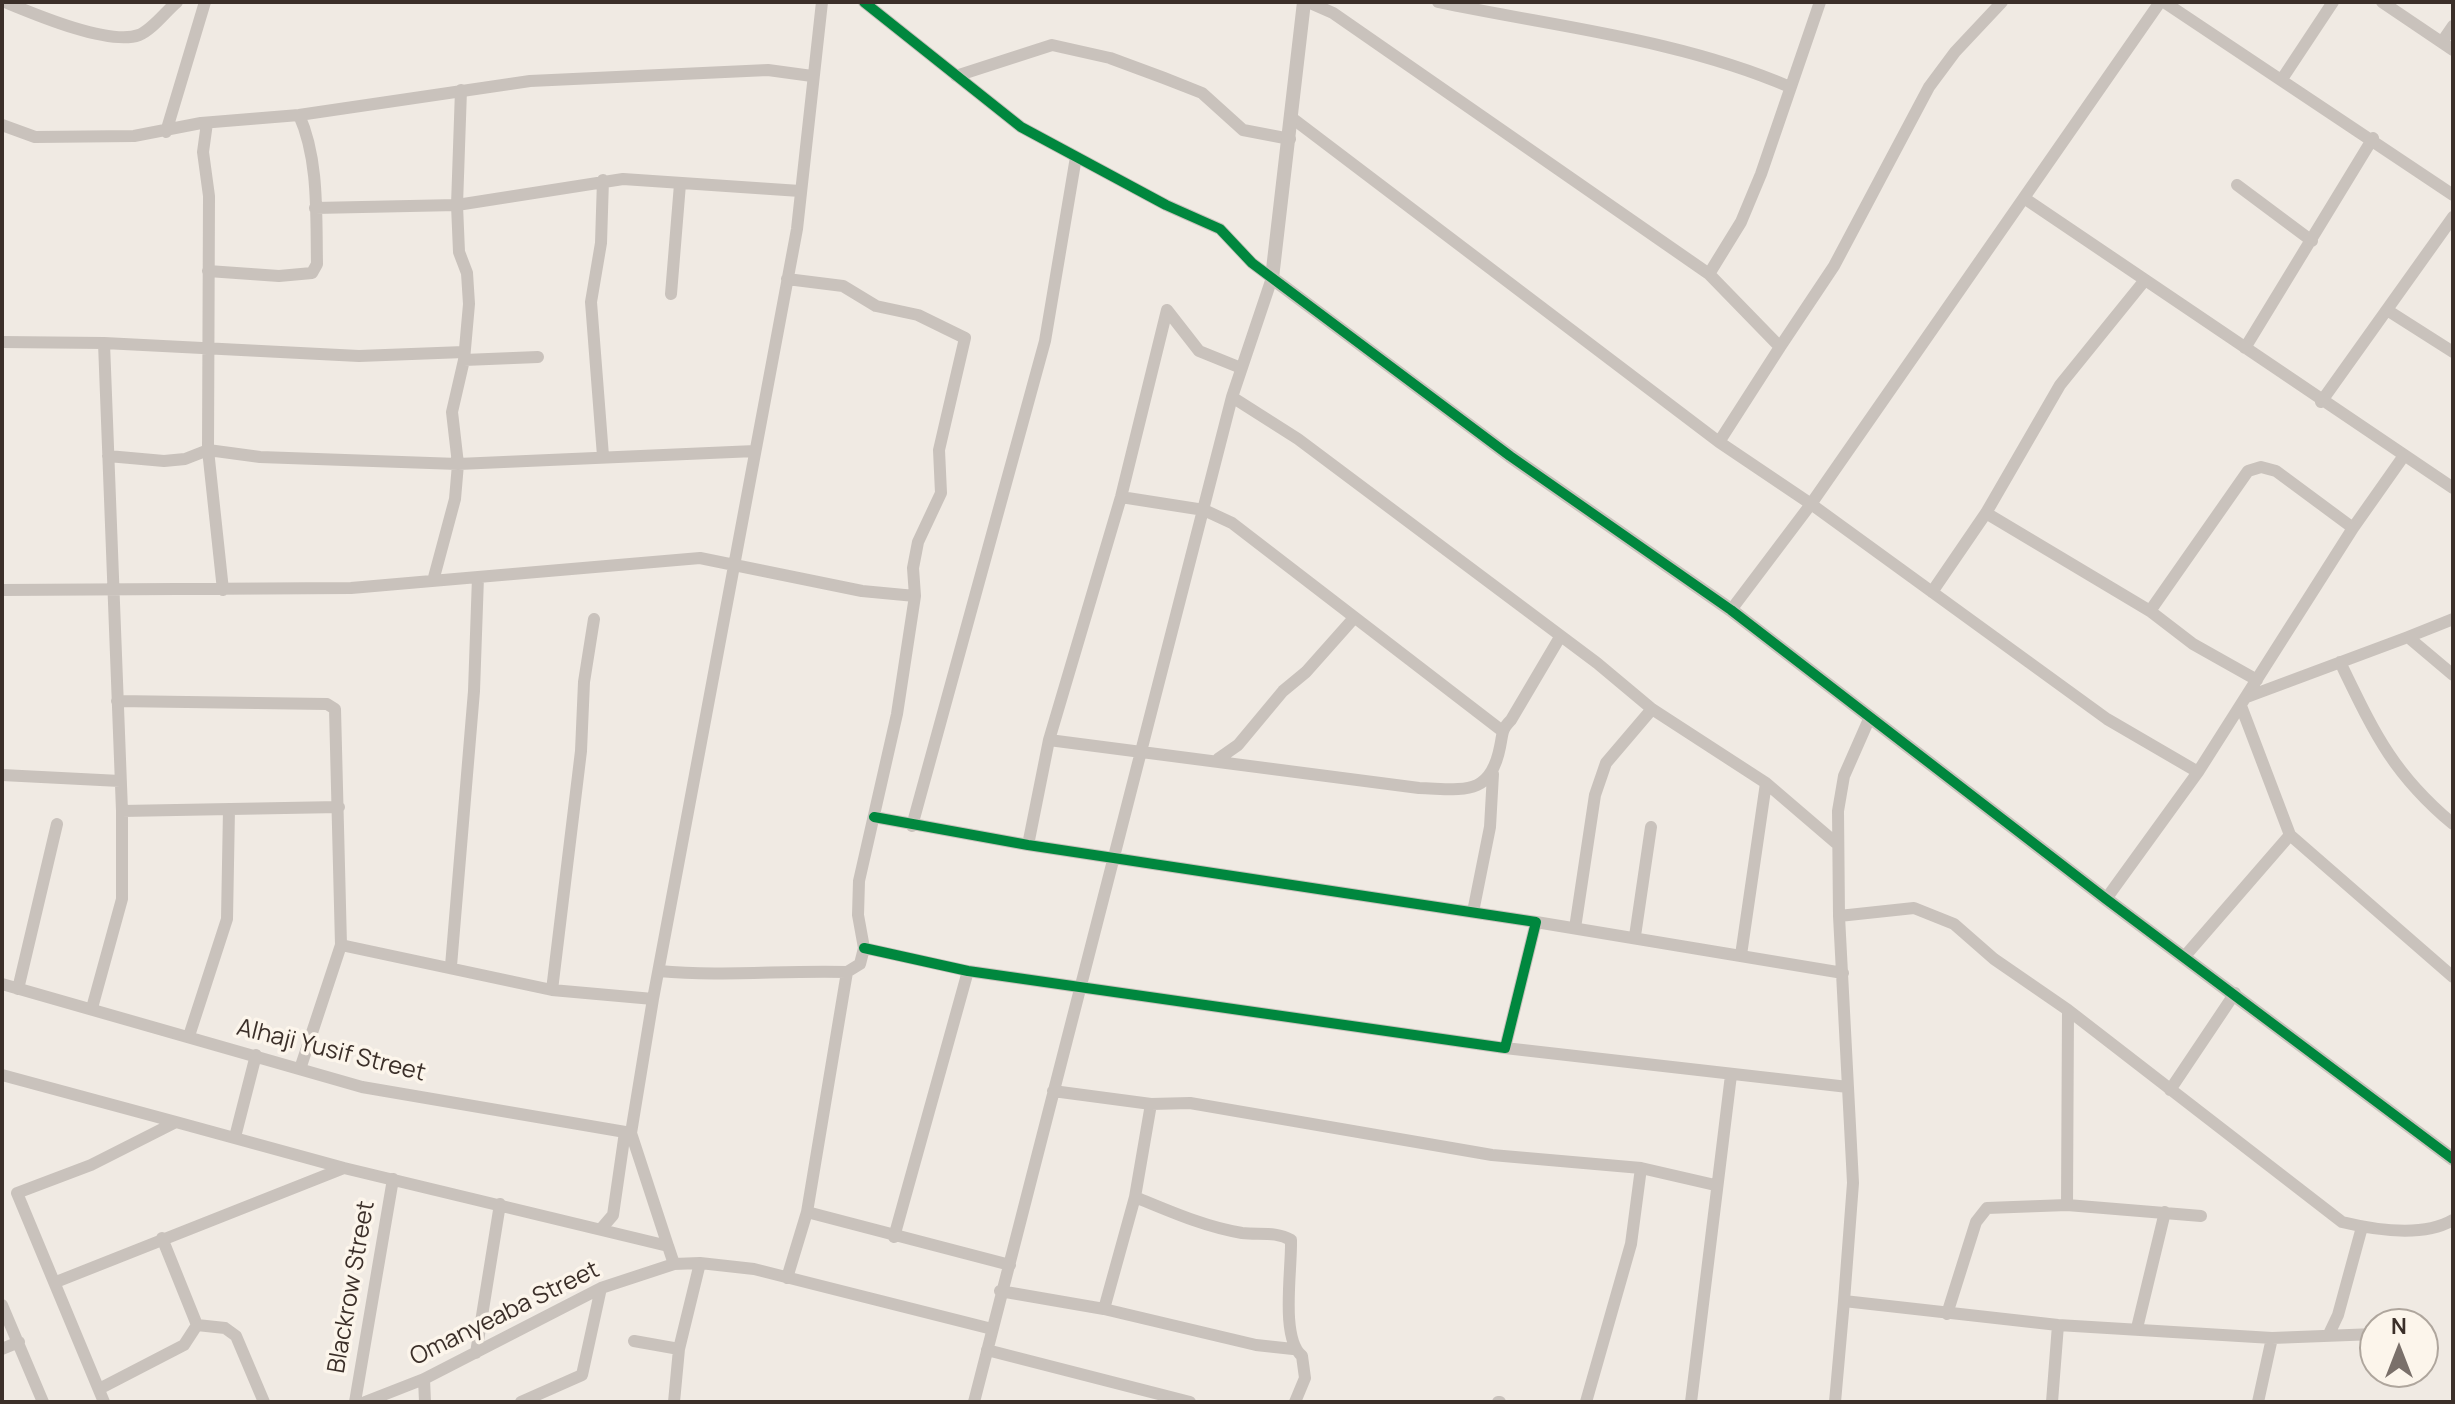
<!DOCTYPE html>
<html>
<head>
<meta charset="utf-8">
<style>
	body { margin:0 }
	#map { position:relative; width:2455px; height:1404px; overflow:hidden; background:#f0eae3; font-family:Manrope,sans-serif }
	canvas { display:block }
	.frame { position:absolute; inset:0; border:4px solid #3b2f29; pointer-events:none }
	.north { position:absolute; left:2359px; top:1308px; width:80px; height:80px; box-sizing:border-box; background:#fcf5eb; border:2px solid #afa69d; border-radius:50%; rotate:0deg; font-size:22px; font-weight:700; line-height:32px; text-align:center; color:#3b2f29 }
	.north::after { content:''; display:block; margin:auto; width:28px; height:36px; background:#7a706a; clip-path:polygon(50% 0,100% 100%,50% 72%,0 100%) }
</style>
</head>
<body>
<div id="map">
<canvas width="2455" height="1404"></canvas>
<div class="frame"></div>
<div class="north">N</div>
</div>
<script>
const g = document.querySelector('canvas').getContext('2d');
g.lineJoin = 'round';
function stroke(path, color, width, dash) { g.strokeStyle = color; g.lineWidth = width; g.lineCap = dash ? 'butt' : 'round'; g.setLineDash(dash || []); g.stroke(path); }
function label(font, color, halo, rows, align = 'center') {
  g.font = font + ' Manrope,sans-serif'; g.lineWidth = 7; g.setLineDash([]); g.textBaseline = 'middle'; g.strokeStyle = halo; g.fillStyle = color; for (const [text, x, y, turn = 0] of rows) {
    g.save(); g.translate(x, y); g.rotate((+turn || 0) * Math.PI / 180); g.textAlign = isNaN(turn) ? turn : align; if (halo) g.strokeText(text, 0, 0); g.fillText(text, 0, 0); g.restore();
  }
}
const minor = new Path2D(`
	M5,2C34,14 109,46 139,35C152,30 166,11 177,2
	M864,2L1021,127L1166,205L1220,229L1252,263L1272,278L1232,397L974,1402
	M1308,2L1333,13L1709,274L1780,347L1719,442
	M1438,2C1556,27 1679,39 1790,87
	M2164,2L2453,195
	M2382,2L2453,50
	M2442,42L2453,26
	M956,76L1052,45L1110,58L1164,78L1202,93L1243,130L1290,139
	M2282,79L2333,2
	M1292,118L1719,442L1811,504L2107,719L2198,772
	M207,123L203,152L209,196L208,450L223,590
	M2,125L35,137L134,136L201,123L299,115L530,81L768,70L812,76
	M166,132L205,2
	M2237,185L2312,241
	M2024,198L2453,488
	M315,208L457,205L623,179L800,191
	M208,271L279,276L312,273L317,264C316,215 319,159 299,115
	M1709,274L1741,222L1761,174L1820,2
	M671,294L680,184
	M1167,310L1199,351L1241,368
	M2387,310L2453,352
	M2,342L104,343L359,356L464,352
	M1780,347L1834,266L1929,87L1955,52L2002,2
	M2245,348L2373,138
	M464,360L538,357
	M1232,397L1298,439L1597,663L1652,709L1766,783L1836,843
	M2321,402L2453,217
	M108,456L164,461L185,459L208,450L260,457L458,464L755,451
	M603,456L591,302L601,243L603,180
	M1121,497L1204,510L1232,523L1501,730
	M1986,513L2150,611L2193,644L2257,680
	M478,577L700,558L862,591L915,596
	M433,581L455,499L458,464L452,412L464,360L469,304L467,273L459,252L457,205L461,90
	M2,590L351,588L478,577L474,691L451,966
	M1932,592L1986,513L2060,385L2145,280
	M1731,610L1811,504L2160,2
	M2150,611L2248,471L2261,467L2276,471L2353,528
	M2408,637L2453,619
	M2340,662C2374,732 2392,773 2453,824
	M2247,697L2408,637L2453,675
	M117,701L327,704L335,709L341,945
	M2241,706L2290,835L2453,977
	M1049,740L1419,788C1462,789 1490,798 1500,747C1503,733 1501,730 1511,720L1560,637
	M1218,759L1238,745L1283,691L1306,672L1354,618
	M2,775L120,781
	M122,811L339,807
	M912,826L1045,341L1076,157
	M1028,845L1049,740L1121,497L1167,310
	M2106,899L2198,772L2353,528L2403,457
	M1473,912L1490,827L1493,774
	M1839,916L1914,908L1954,924L1994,959L2068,1010L2342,1222C2375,1230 2422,1238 2453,1220
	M1536,922L1843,973
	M1575,928L1595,795L1606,763L1652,709
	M1635,936L1651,827
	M864,948L968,971L1505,1048L1536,922L1028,845L874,817
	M1741,955L1766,783
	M2185,956L2290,835
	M659,971C722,977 784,970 847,972
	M2,984L362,1087L631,1133L668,1246
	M18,989L57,824
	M552,990L581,751L584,682L594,619
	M653,999L797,229L822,2
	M92,1008L122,899V811L104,343
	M189,1036L227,919L229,809
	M1505,1048L1848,1087
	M300,1069L341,945L552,990L653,999L631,1133
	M2,1075L176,1122
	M2170,1090L2235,993
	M1053,1091L1151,1104L1190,1103L1492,1155L1641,1168L1715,1185
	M235,1137L256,1055
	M1135,1197C1169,1211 1205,1227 1242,1233C1259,1235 1276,1231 1291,1240C1292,1269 1280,1338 1302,1356L1305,1378L1295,1402
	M2067,1205L2068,1010
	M807,1212L1010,1265
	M601,1229L613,1215L625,1132
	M894,1237L968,971
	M162,1238L197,1325L225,1328L236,1336L264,1402
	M787,1278L807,1212L847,972L860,964L864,948L858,915L859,881L897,714L915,596L913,568L918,542L941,493L939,450L965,338L918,315L876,306L843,286L787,279
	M56,1282L344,1168
	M1000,1291L1104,1309L1256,1345L1293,1349
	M1844,1301L1853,1183L1839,916L1838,811L1844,776L1870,717
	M2,1305L43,1402
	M1104,1309L1135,1197L1151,1104
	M1947,1314L1976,1222L1987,1208L2067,1205L2201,1216
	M2137,1328L2165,1212
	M2329,1334L2338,1315L2362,1227
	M634,1341L679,1349L674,1402
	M2,1349L19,1342
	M679,1349L700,1263
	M987,1350L1190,1402
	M476,1353L500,1204
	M424,1379L425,1402
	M99,1389L184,1345L197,1325
	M104,1402L17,1193L91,1165L176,1122L344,1168L668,1246L674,1264
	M355,1402L393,1179
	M365,1402L424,1379L601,1288L674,1264L700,1263L754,1269L992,1329
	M521,1402L582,1375L601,1288
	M1498,1402H1500
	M1586,1402L1631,1244L1641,1168
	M1691,1402L1731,1075
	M1835,1402L1844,1301L2058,1325L2272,1338L2375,1334
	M2052,1402L2058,1325
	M2258,1402L2272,1338`);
const tertiary = new Path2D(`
	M1304,2L1272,278L1510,456L1731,610L2106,899L2453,1159`);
const cycleway = new Path2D(`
	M864,2L1021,127L1166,205L1220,229L1252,263L1510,456L1731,610L2106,899L2453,1159
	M864,948L968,971L1505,1048L1536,922L1028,845L874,817`);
const streetNames = [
	["Alhaji Yusif Street",331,1051,14],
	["Blackrow Street",352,1287,-80],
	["Omanyeaba Street",505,1314,-26]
];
stroke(minor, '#c9c2bc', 12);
stroke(tertiary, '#c9c2bc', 14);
stroke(cycleway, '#00873e', 10);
label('24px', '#3b2f29', '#fcf5eb', streetNames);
</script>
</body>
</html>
